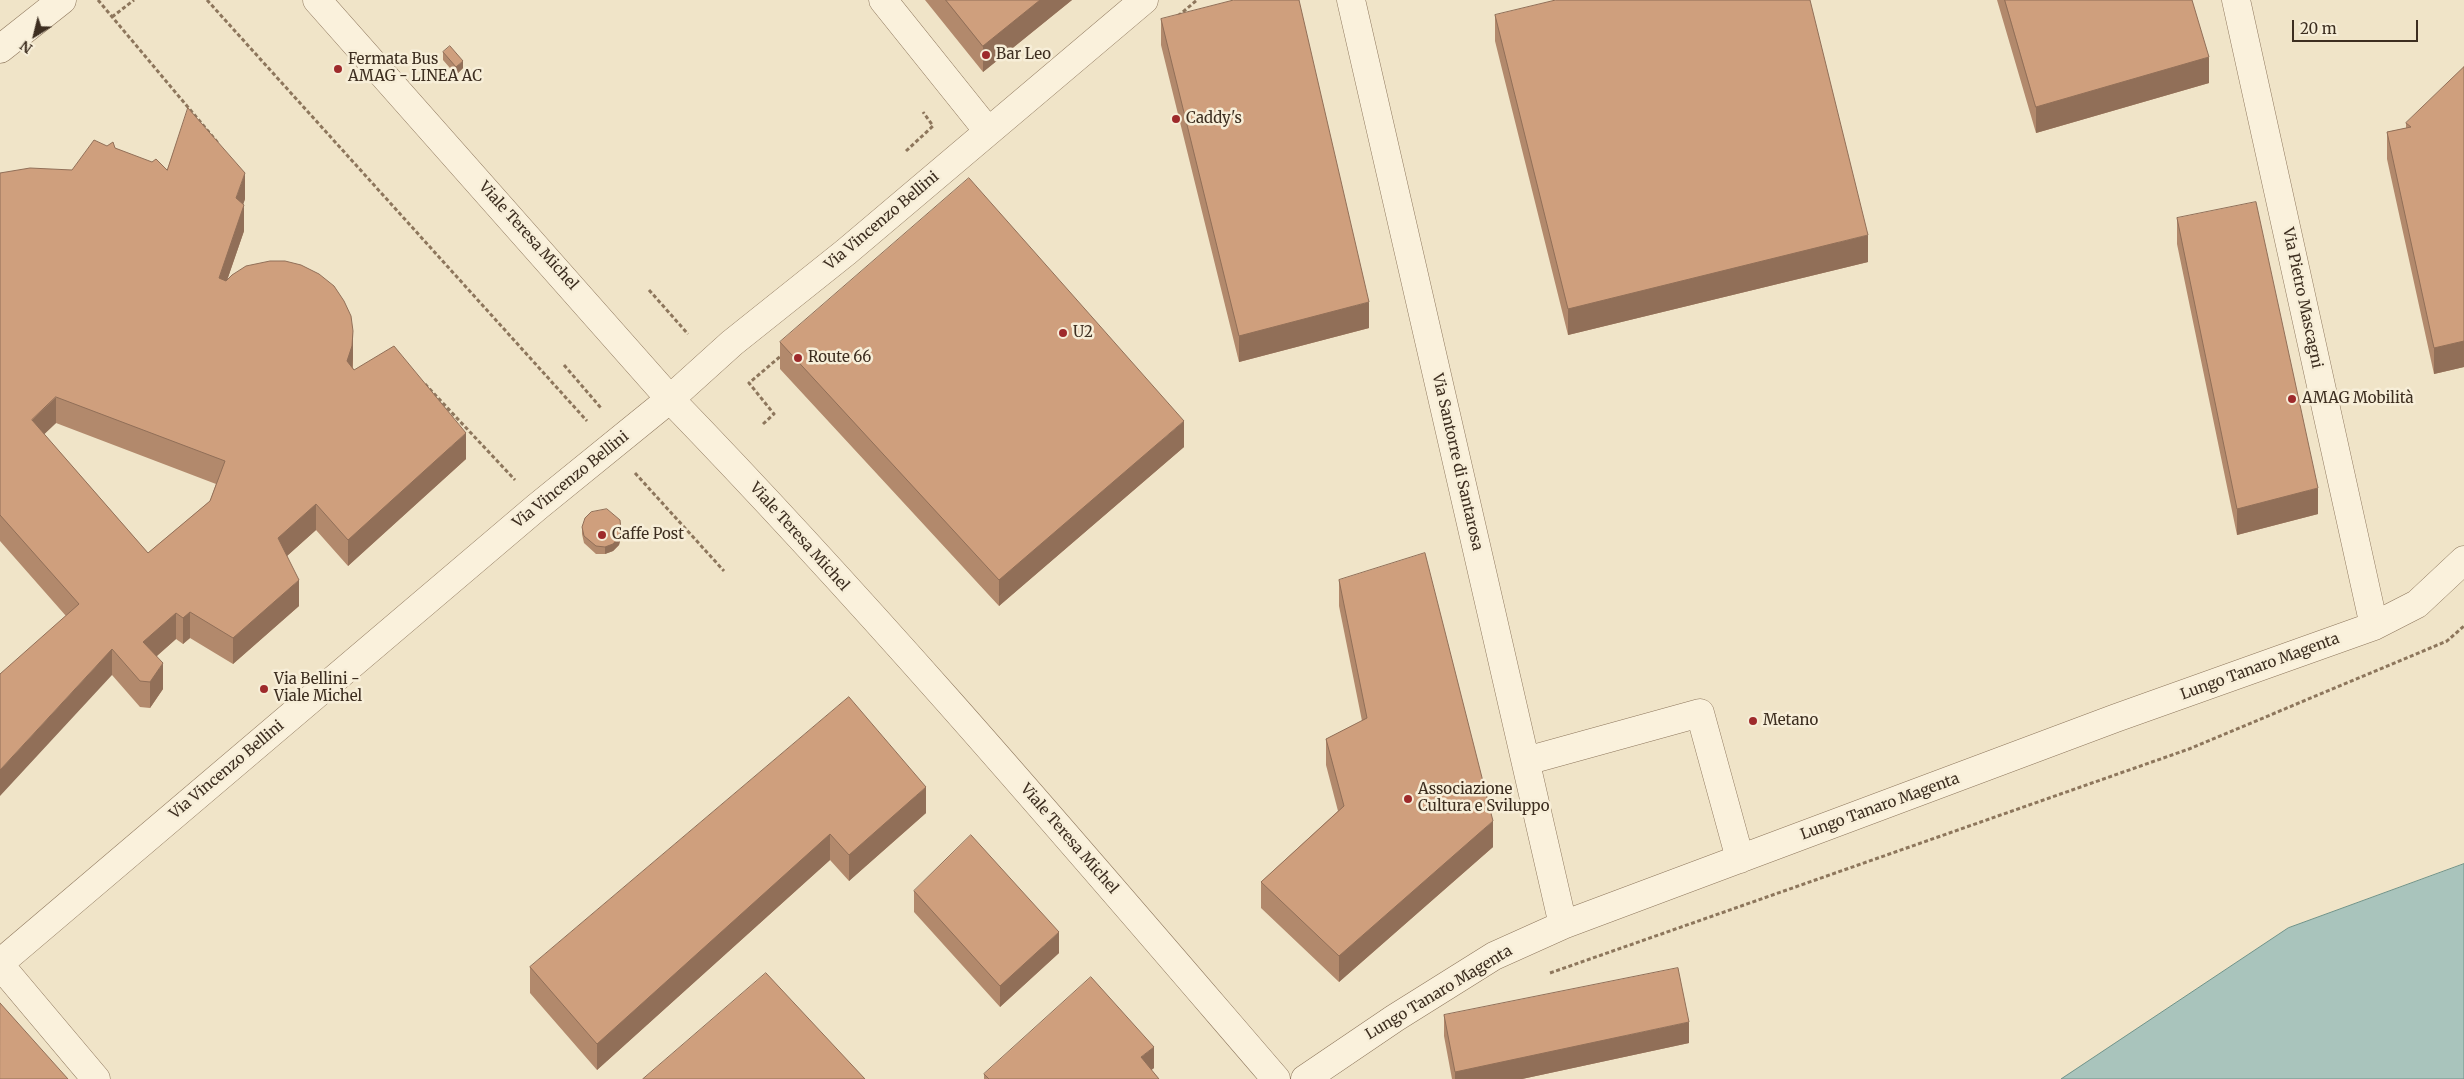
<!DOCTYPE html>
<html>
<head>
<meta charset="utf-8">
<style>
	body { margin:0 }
	#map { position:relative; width:2464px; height:1079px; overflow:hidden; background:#f0e4c8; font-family:Merriweather,serif }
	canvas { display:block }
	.north { position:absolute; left:10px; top:10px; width:50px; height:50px; -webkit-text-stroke:4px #f7eed8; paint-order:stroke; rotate:216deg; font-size:14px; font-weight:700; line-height:20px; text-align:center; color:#3d2e20 }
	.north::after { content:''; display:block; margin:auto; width:18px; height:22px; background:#3d2e20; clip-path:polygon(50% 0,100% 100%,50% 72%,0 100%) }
	.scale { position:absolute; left:2292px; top:20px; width:126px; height:22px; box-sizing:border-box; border:2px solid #3d2e20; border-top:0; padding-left:6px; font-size:15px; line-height:18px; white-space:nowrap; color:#3d2e20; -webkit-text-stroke:4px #f7eed8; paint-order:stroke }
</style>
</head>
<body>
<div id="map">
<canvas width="2464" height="1079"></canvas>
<div class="north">N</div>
<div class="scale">20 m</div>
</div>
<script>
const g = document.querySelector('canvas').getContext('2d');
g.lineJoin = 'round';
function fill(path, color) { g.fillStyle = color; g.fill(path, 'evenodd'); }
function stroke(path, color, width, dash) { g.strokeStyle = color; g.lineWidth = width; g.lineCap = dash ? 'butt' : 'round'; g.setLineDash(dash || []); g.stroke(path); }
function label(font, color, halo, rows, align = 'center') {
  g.font = font + ' Merriweather,serif'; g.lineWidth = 5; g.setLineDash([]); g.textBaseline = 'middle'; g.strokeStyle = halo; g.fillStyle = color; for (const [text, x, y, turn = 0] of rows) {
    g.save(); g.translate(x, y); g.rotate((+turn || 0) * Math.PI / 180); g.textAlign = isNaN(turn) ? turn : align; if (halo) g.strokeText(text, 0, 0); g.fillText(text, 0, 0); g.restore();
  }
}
const water = new Path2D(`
	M2464,864V1079H2061L2288,928Z`);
const path = new Path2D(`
	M98,0L218,143
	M207,0L587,421
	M1178,16L1197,0
	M112,17L134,0
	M906,151L933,126L923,112
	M649,290L688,334
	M564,365L601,408
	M425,384L515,480
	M763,424L774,414L749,383L782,355
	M635,473L724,571
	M1550,973L2189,749L2447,641L2464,626`);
const minor = new Path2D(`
	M317,0L670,399C881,617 1078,849 1276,1079
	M883,0L988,131
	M1351,0L1563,925
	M2236,0L2374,626
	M0,49L62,0
	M1526,761L1700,713L1740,859
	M0,963L537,507L670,399L732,343L846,252L1144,0
	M0,965L96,1079
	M1305,1079L1395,1018L1494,956L1563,925L2116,718L2374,626L2417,604L2464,560`);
const wall = new Path2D(`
	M925,0H1072L983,72Z
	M1997,0H2192L2209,83L2036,133Z
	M1495,15L1868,262L1568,335L1495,41Z
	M1161,19L1369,328L1239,362L1161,45Z
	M443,52L463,68L456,75L443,60Z
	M2464,67V367L2434,374L2387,159V132L2406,128V123Z
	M107,146L115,148L167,170L245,199L243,205L244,231L227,280L353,358V368L354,370L466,459L348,566L316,530L287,556L299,606L233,664L190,638L183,644L176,639L157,656L163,689L150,708L140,707L112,675L66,616L0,541V173L72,170ZM56,423L216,484L210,501L148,553L44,434Z
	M2177,218L2318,514L2237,535L2177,244Z
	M780,342L1184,447L999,606L780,369Z
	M582,527L621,537L619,545L613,551L605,554H596L584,543L582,534Z
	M1339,580L1493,847L1339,982L1261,908V882L1338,811L1326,765V739L1362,721L1339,606Z
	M849,697L926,813L849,881L830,860L597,1070L530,993V967Z
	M914,891L1059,953L1000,1007L914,912Z
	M1444,1015L1689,1043L1522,1079H1452L1444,1036Z
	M1154,1068L1151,1070L1159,1079H984V1074Z`);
const shadedWall = new Path2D(`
	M1040,0H1072L983,72V46Z
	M2209,57V83L2036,133V107Z
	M463,61V68L456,75V67Z
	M245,173V199L236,224V198Z
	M244,205V231L219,304V278Z
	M1868,235V262L1568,335V309Z
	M1369,302V328L1239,362V336Z
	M353,331V358L352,372L347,361Z
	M2464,341V367L2434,374V348Z
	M56,397V423L32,446V420Z
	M1184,421V447L999,606V580Z
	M466,433V459L348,566V540Z
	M2318,488V514L2237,535V509Z
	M316,504V530L278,564V538Z
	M621,529V537L619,545L613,551L605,554V547Z
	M299,580V606L233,664V638Z
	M190,612V638L183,644V618Z
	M176,613V639L143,668V642Z
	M112,649V675L0,796V770Z
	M163,663V689L150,708V682Z
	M926,787V813L849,881V855Z
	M1493,821V847L1339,982V956Z
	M830,834V860L597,1070V1044Z
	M1059,932V953L1000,1007V986Z
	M1689,1022V1043L1522,1079H1455V1072Z
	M1154,1047V1068L1141,1078V1057Z`);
const building = new Path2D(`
	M946,0H1040L983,46Z
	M1234,0H1299L1369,302L1239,336L1161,19Z
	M1556,0H1810L1868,235L1568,309L1495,15Z
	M2005,0H2192L2209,57L2036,107Z
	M450,46L463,61L456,67L443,52Z
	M2464,67V341L2434,348L2387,132L2411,127L2406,123Z
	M188,108L245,173L236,198L244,205L219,278L226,281L232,275L246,266L270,261H285L301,265L319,274L334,286L344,301L351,316L353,331L352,346L347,361L354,370L394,346L466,433L348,540L316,504L278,538L299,580L233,638L190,612L183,618L176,613L143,642L163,663L150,682L140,681L112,649L0,770V674L79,604L0,515V173L30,168L72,170L94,140L107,146L113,142L115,148L152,162L156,159L167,170ZM56,397L225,461L210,501L148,553L32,420Z
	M969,178L1184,421L999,580L780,342Z
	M2256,202L2318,488L2237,509L2177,218Z
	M607,509L620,520L621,529L619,537L613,544L605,547L596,546L584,536L582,527L585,518L591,512Z
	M1425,553L1493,821L1339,956L1261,882L1344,806L1326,739L1367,718L1339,580Z
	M849,697L926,787L849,855L830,834L597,1044L530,967Z
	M971,835L1059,932L1000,986L914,891Z
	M1678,968L1689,1022L1455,1072L1444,1015Z
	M766,973L865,1079H643Z
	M1091,977L1154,1047L1141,1057L1159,1079H989L984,1074Z
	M0,1003L68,1079H0Z`);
const markers = [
	[986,55,5,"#9e2a2b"],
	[338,69,5,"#9e2a2b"],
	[1176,119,5,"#9e2a2b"],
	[1063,333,5,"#9e2a2b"],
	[798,358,5,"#9e2a2b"],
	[2292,399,5,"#9e2a2b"],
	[602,535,5,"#9e2a2b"],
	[264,689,5,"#9e2a2b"],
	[1753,721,5,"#9e2a2b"],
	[1408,799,5,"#9e2a2b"]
];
const poiNames = [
	["Bar Leo",996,55],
	["Fermata Bus",348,60],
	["AMAG - LINEA AC",348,77],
	["Caddy's",1186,119],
	["U2",1073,333],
	["Route 66",808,358],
	["AMAG Mobilità",2302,399],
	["Caffe Post",612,535],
	["Via Bellini -",274,680],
	["Viale Michel",274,697],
	["Metano",1763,721],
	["Associazione",1418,790],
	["Cultura e Sviluppo",1418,807]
];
const streetNames = [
	["Via Vincenzo Bellini",882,221,-40],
	["Viale Teresa Michel",528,236,48],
	["Via Pietro Mascagni",2302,298,78],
	["Via Santorre di Santarosa",1457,462,77],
	["Via Vincenzo Bellini",571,480,-39],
	["Viale Teresa Michel",799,537,48],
	["Lungo Tanaro Magenta",2260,667,-20],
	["Via Vincenzo Bellini",227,770,-40],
	["Lungo Tanaro Magenta",1880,807,-20],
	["Viale Teresa Michel",1069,839,49],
	["Lungo Tanaro Magenta",1439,993,-31]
];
fill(water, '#a9c4bc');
stroke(water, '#6f938a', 1);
stroke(minor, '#8d765c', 29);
stroke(path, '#8d765c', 3, [4, 2.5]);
stroke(minor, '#faf1dc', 28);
fill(wall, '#b2896c');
fill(shadedWall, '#916f58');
fill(building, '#cf9f7d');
stroke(building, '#916f58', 1);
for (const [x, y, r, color] of markers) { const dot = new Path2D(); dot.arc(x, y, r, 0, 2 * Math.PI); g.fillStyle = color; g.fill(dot); stroke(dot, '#f7eed8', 2); }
label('15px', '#3d2e20', '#f7eed8', poiNames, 'left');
label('15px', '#3d2e20', '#f7eed8', streetNames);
</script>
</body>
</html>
